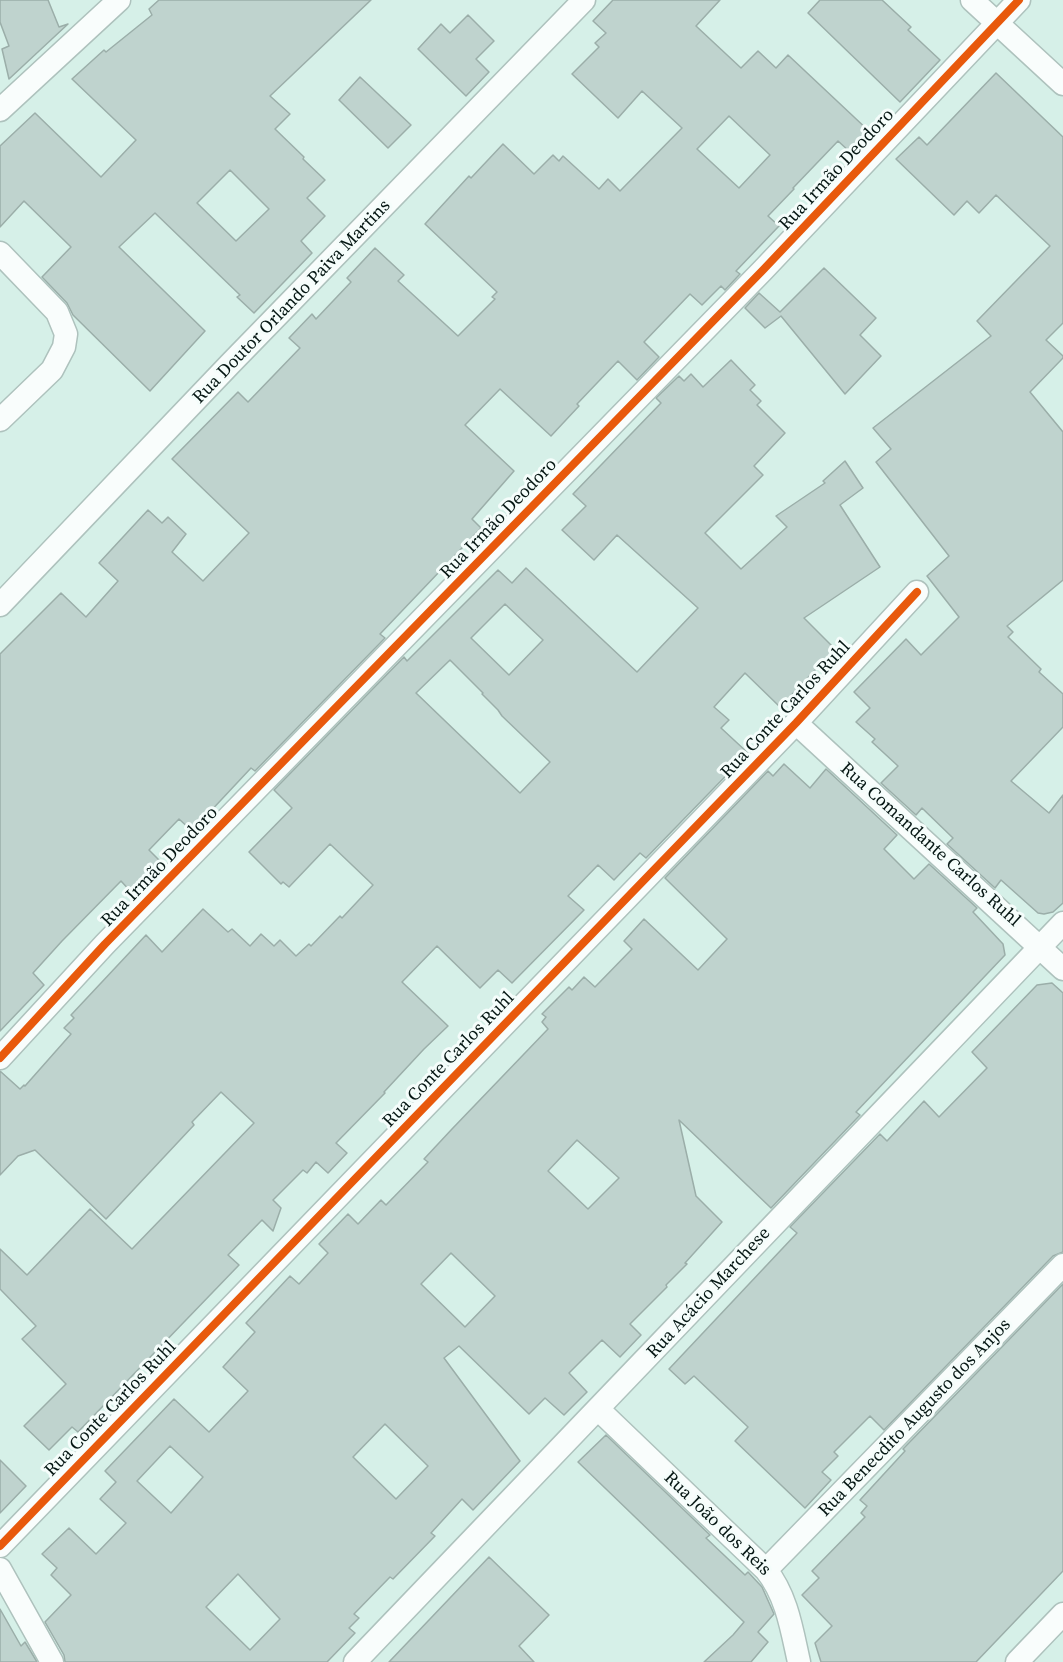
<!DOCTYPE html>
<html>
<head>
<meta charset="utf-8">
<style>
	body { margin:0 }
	canvas { display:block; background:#d6f0e8 }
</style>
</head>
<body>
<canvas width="1063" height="1662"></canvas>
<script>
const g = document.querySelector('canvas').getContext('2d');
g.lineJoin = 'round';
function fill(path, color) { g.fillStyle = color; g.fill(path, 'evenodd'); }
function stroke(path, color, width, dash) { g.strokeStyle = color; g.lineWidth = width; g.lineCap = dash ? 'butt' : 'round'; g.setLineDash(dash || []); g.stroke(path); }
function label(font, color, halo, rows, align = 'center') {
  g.font = font + ' "Source Serif 4",serif'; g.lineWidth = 6; g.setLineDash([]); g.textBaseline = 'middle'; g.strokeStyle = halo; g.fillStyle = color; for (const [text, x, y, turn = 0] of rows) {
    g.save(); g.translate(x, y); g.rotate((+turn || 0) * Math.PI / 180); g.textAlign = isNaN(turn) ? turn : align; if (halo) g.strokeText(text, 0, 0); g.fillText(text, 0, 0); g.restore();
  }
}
const building = new Path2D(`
	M0,0H48L59,27L68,24L9,79L2,49L9,46L0,22Z
	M159,0H371L270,96L290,114L275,129L304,157L303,159L325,180L307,198L325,216L301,241L312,253L254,313L237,297L240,295L155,213L119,247L205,331L150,391L73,315L67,303L42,277L71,247L24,201L0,227V146L35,113L101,177L136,140L72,79L104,50L106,52L152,15L149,9ZM230,170L269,209L236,241L197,203Z
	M613,0H720L696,26L741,68L758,51L776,68L788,55L870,132L850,152L838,141L793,188L794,189L768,216L779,226L736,271L740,274L725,290L721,286L702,305L690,294L644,342L659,357L637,380L618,361L577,404L579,406L551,436L500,389L465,425L514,471L472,519L481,528L380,634L385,638L255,771L251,768L192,831L179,819L149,850L161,862L132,893L121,881L62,941L33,973L44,985L0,1031V654L61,593L86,617L118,581L99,563L148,510L162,523L168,517L186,534L172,552L203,581L249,533L172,459L238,392L248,402L300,348L289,338L312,314L316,319L351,282L347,278L375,248L404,275L398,281L458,336L495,299L492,297L497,292L425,224L469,176L471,178L503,144L534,174L553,155L559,161L563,156L599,189L608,179L620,191L682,128L642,91L618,118L572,74L599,47L595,43L606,33L593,21ZM729,116L770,155L739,188L697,149Z
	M820,0H882L911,27L908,30L940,60L900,102L808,13Z
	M468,15L494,41L476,59L489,72L466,96L418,49L441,24L450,33Z
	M996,73L1063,137V323L1046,340L1063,356V358L1030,392L1063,432V580L1007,626L1013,632L1008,637L1041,669L1039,672L1063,694V727L1011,781L1049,813L1063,795V903L1053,912L1044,914L1038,913L1001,880L995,888L947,844L953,838L922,808L916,815L881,783L898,766L872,742L875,739L856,722L870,708L854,692L906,639L921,655L959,617L927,576L949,556L876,462L891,449L873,428L991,336L977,321L1050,246L996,195L979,213L967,201L954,215L896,159L919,137L927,145Z
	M360,77L411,125L388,148L339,100Z
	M824,268L876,318L860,335L881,356L845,394L781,316L765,328L745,308L759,293L780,312Z
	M731,360L755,385L750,390L761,401L757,405L785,433L754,466L763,475L705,533L741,569L787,527L776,516L825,483L823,481L845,461L863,488L840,505L880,567L804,618L835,649L780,707L745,673L714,707L729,720L721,728L748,753L646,858L640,853L614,880L598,865L568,896L584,910L512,983L498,970L480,988L437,946L402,982L448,1026L424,1049L384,1092L385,1093L336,1143L347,1153L328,1173L316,1162L307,1173L303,1170L273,1200L281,1208L273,1231L262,1220L228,1255L239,1265L78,1432L72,1427L49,1450L24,1426L66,1384L22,1339L36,1326L0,1289V1249L27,1275L90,1209L132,1249L254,1123L221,1092L192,1122L194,1125L106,1219L35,1150L18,1156L0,1175V1071L20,1089L24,1085L25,1086L71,1034L64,1028L74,1018L71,1015L146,935L162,952L203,909L228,932L232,929L250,946L261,934L274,946L280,940L296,956L309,944L311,946L340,916L342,918L373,885L330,844L289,887L283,882L281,884L249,852L292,808L274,790L404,657L407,661L498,570L512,583L526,568L637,672L698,608L617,535L594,560L562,530L586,506L573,494L661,403L656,398L679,376L684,381L691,374L703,387ZM505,604L543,640L509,675L471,638ZM450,660L483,693L482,694L498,710L502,716L550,762L520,793L416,693Z
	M784,764L810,788L826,769L897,835L884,849L914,879L929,864L977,908L973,912L1003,944L1005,955L856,1112L860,1115L771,1208L679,1120L696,1196L722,1222L685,1263L687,1264L666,1285L667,1287L630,1324L641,1335L620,1357L602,1340L569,1373L587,1392L564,1415L545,1398L529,1414L459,1346L444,1358L520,1461L473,1510L462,1499L431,1533L435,1536L393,1579L390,1577L354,1614L359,1618L349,1628L355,1633L327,1662H65L64,1655L45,1622L71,1595L51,1575L57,1568L42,1554L69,1528L96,1554L126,1523L100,1499L116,1482L105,1471L174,1399L209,1432L248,1391L223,1367L255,1332L246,1323L290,1276L299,1284L328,1253L319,1244L348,1214L358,1224L381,1200L386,1205L428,1162L424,1159L452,1129L548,1029L542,1022L546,1017L542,1014L569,987L572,990L584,977L595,987L632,949L624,941L644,919L698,970L727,939L665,878L768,771L773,776ZM577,1140L619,1178L588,1209L548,1171ZM451,1253L495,1296L465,1327L421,1284ZM385,1424L428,1466L396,1499L353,1457ZM170,1446L203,1477L171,1513L137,1481ZM238,1574L280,1619L250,1650L206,1607Z
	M1052,983L1063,993V1252L1053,1256L884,1430L870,1416L834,1452L838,1456L822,1472L831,1480L805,1508L735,1441L748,1427L694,1376L685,1384L669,1369L797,1233L790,1227L880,1134L887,1141L924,1101L939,1117L987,1068L972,1052L1037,985Z
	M1063,1284V1571L976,1662H821L815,1643L832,1626L802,1595L819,1578L812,1571L865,1517L861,1513L867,1506L860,1500L905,1451L903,1449Z
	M606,1435L710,1535L706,1538L745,1575L748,1572L762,1587L774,1614L758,1632L768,1642L751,1662H704L733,1635L744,1622L578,1462Z
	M0,1460L26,1486L0,1513Z
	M489,1557L549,1615L519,1646L534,1662H389Z
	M0,1609L21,1646L25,1642L37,1662H0Z`);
const street = new Path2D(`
	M972,0L1063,84
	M0,110L119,0
	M0,253L57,312L66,334L64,347L52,370L0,420
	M0,605L230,364L584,0
	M796,723L1063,969
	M0,1058L105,944L763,270L1019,0
	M598,1409L766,1570C787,1596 792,1631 799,1662
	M0,1546L796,723L917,592
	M0,1569L52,1662
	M766,1570L1063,1265
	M355,1662L1063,923
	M1017,1662L1063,1614`);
const cycleway = new Path2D(`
	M0,1058L105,944L763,270L1019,0
	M0,1546L796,723L917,592`);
const streetNames = [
	["Rua Irmão Deodoro",837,170,-47],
	["Rua Doutor Orlando Paiva Martins",292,302,-46],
	["Rua Irmão Deodoro",499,519,-46],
	["Rua Conte Carlos Ruhl",786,710,-47],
	["Rua Comandante Carlos Ruhl",930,845,42],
	["Rua Irmão Deodoro",160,867,-46],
	["Rua Conte Carlos Ruhl",449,1060,-46],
	["Rua Acácio Marchese",709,1293,-47],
	["Rua Conte Carlos Ruhl",111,1409,-46],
	["Rua Benecdito Augusto dos Anjos",915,1418,-46],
	["Rua João dos Reis",717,1524,44]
];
fill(building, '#bfd3ce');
stroke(building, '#9baea9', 1.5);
stroke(street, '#aec2bd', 25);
stroke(street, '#f9fdfc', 22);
stroke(cycleway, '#e8590c', 8);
label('18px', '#051613', '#f5fdfb', streetNames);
</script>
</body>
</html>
